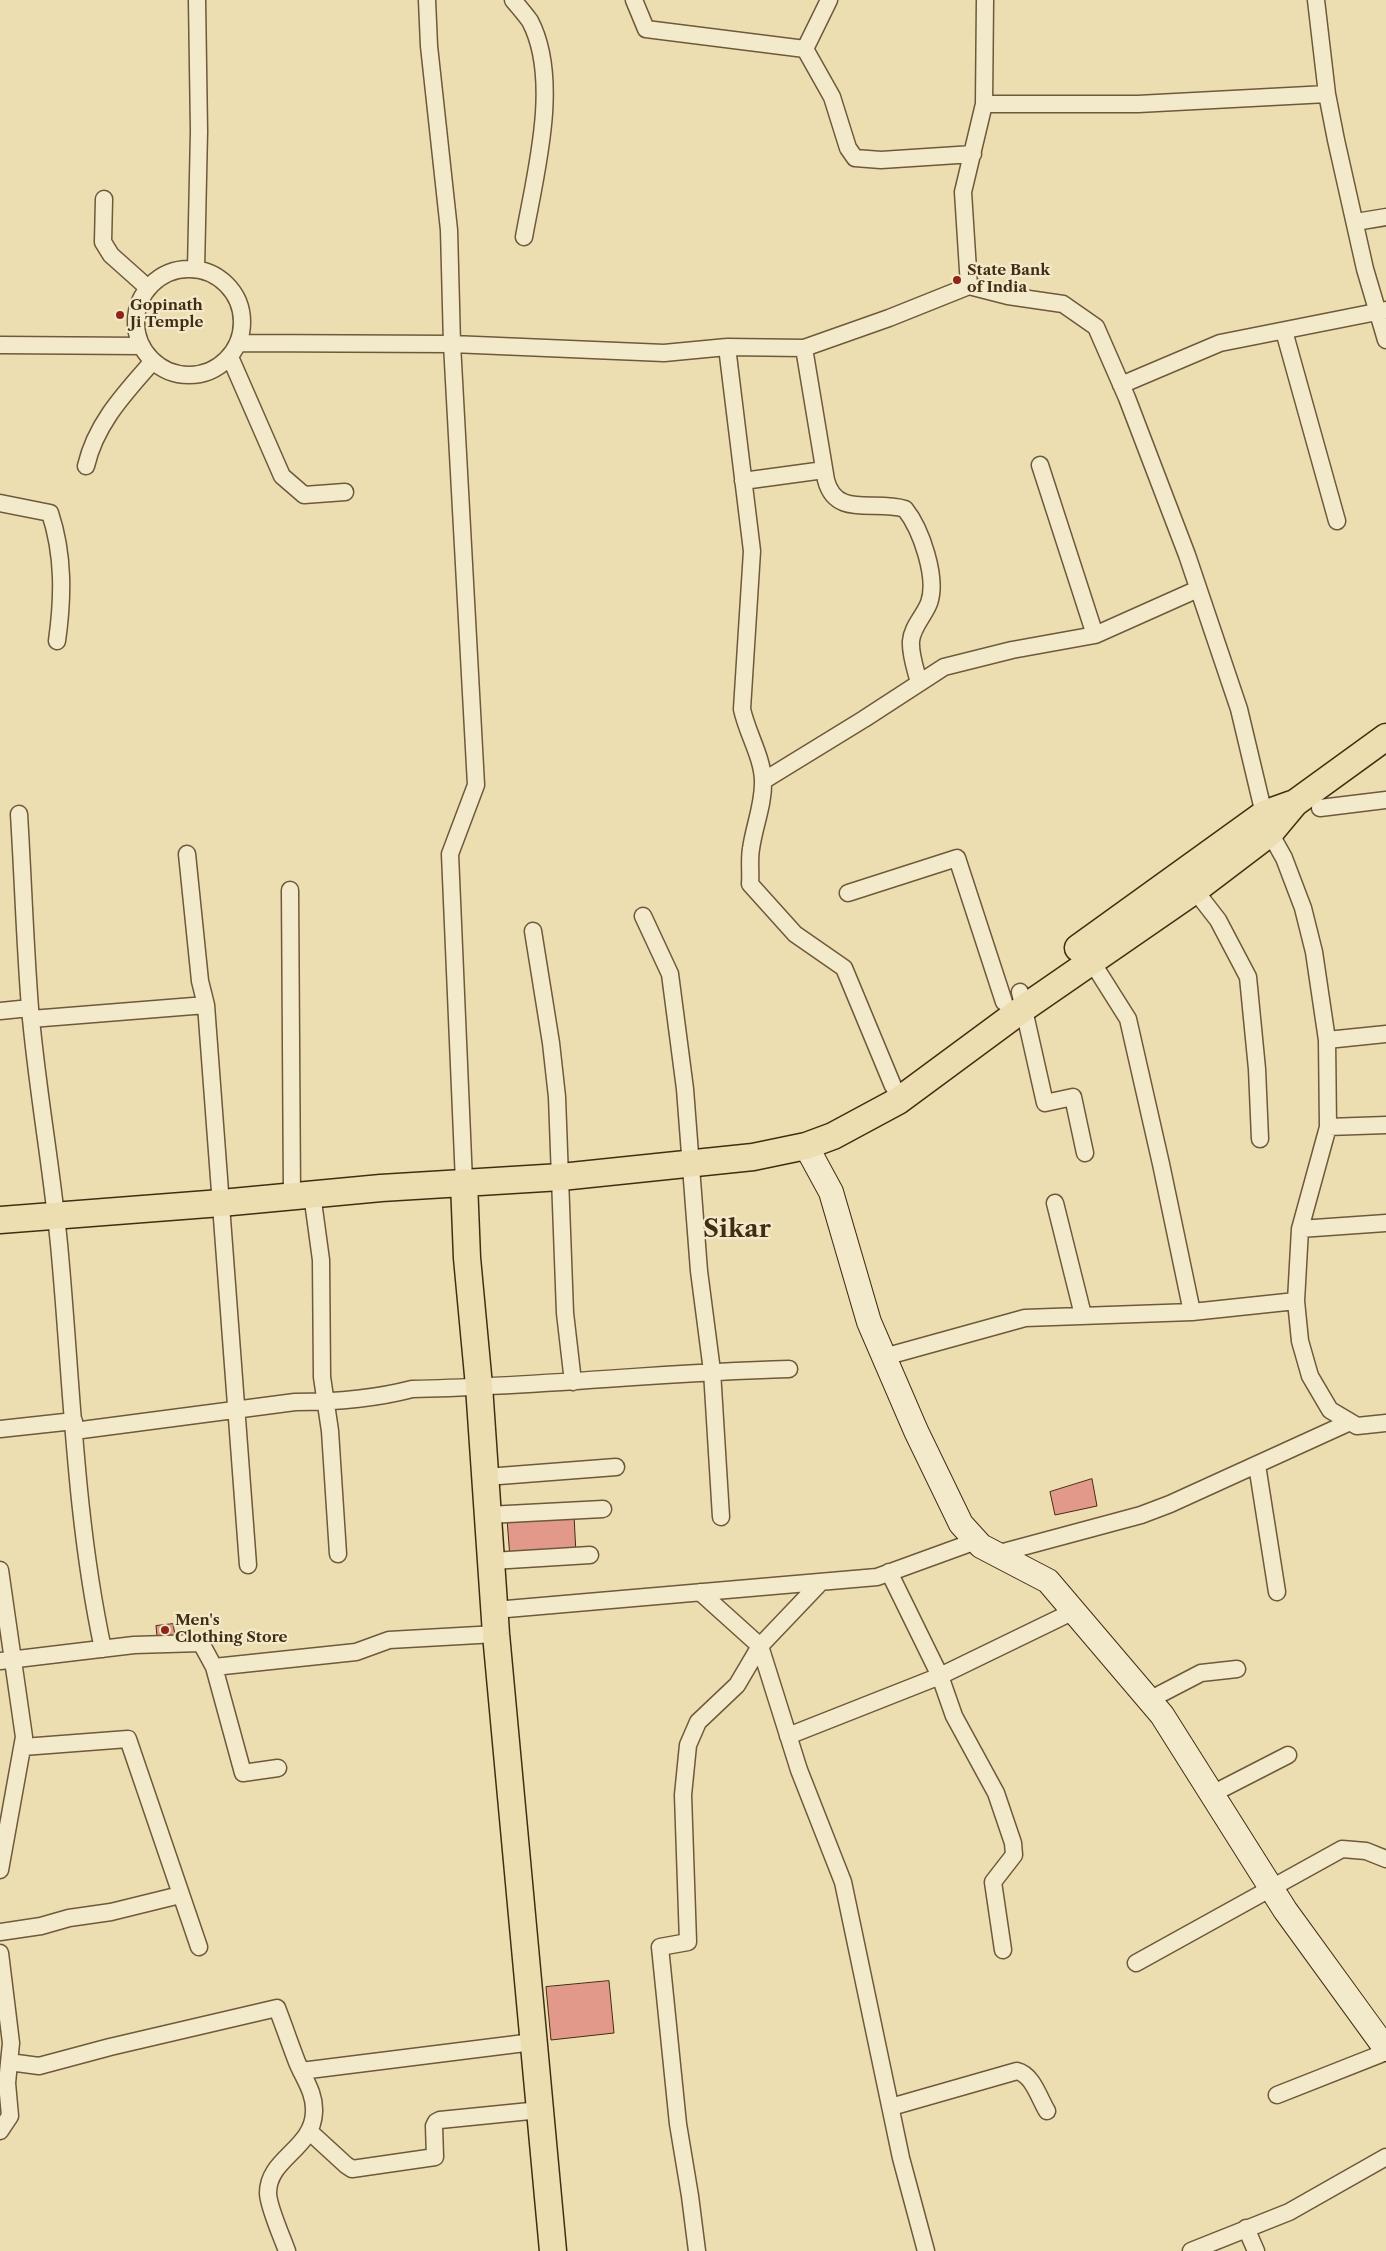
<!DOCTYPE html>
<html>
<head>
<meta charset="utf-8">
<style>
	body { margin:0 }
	canvas { display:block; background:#eddeb1 }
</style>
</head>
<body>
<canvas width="1386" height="2251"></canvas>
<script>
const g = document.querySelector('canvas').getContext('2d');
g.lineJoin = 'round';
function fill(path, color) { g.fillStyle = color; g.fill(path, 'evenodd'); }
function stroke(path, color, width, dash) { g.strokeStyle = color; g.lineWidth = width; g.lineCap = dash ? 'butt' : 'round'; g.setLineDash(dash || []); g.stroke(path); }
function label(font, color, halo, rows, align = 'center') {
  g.font = font + ' "Libre Caslon Text",serif'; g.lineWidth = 4.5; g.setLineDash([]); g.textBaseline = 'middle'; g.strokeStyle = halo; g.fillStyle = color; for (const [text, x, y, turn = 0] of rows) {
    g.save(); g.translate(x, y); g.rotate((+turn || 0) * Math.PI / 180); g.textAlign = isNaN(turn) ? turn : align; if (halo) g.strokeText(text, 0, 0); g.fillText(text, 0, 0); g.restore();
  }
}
const building = new Path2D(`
	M1092,1479L1097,1506L1055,1515L1050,1492Z
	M574,1515L576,1554L510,1558L507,1519Z
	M173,1624L175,1635L157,1636L156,1626Z
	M609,1981L614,2033L551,2040L546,1987Z`);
const street = new Path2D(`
	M427,0L429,46L449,230L452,344L476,785L450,854L464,1182
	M513,0C519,7 525,14 530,21C561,80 535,175 524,237
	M634,0L646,29L805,49L829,0
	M1316,0L1327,94L1336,140L1365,269L1386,340
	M805,49L832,97L848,148L855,158L881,160L973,154
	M984,104H1138L1327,94
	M104,199L103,242L111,255L148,288
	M1356,222L1386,217
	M136 322a53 53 0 1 1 106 0a53 53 0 1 1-106 0Z
	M196,269L199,131L197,0
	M969,286L1008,296L1063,304L1096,327L1127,398L1187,555L1239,709L1264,814L1270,833L1284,858L1303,908L1314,952L1327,1040L1328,1127L1300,1229L1296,1301L1300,1341L1310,1376L1330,1410L1357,1426L1386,1423
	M1284,331L1337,521
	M239,343L452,344L664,353L727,347L804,348L889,318L969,286L963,192L984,104L985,0
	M0,345L142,346
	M727,347L752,551L742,709C747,733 762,756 763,780C764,804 754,826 751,849C749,860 751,872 750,884L795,934L844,968L893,1086
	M804,348L826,480C836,519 875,499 905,509C921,529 938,578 929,603C924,616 912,627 911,641C910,655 916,670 919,683
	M230,357L282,476L304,495L345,492
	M1121,385L1220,343L1386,310
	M1040,465L1095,635
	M86,466C96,423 125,393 153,361
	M743,481L824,470
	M0,503L50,513C64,555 63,598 57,641
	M763,781L864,719L944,667L1012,650L1095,635L1198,589
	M1320,808L1386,800
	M19,814C23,879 25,944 30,1008C37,1091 53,1173 60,1255C72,1387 75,1519 103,1649
	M187,854L200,981L206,1005L248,1565
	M1190,884L1218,920L1248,977L1257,1069L1260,1139
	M290,890L292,1196
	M848,893L957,858L1004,1002
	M643,916L670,974L685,1089L699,1271L712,1371L721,1517
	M533,931L551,1043L557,1097L565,1313L573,1382
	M1087,954L1128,1019L1161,1164L1192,1312
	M1020,992L1045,1103L1073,1097L1085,1153
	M0,1011L30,1008
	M31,1019L206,1005
	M1327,1040L1386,1034
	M1328,1127L1386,1125
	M312,1194L321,1260L322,1377L330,1431L338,1554
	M1055,1203L1083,1315
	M1300,1229L1386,1223
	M884,1357L1025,1318L1192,1312L1296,1301
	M0,1429L74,1421
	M74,1431L295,1402C334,1402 374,1399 412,1389C538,1387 663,1372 789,1369
	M1257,1465L1277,1592
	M486,1477L616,1467
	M488,1515L603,1509
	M996,1554L1141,1515L1170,1504L1350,1422
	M492,1561L590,1555
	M0,1570L24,1737L0,1870
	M889,1572L940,1676L954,1716L996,1793L1013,1843L1014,1855L993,1882L1003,1950
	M700,1592L760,1646L799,1770L843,1882L901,2158L926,2251
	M495,1610L877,1577L976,1541
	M0,1661L134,1645L201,1643L214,1667L356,1652L389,1640L496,1634
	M214,1667L243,1773L278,1768
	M1149,1700L1201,1673L1237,1669
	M788,1736L940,1676L1074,1611
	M23,1747L128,1739L199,1947
	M1212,1794L1288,1755
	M0,1932L41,1926L69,1918L111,1912L180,1895
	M0,1953L11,2043L7,2083L10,2116L0,2131
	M1136,1963L1342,1849L1366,1851L1386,1859
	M9,2062L39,2066L110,2047L277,2008C284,2026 290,2044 297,2062C304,2079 315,2093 314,2112C313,2149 268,2158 268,2193C268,2206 282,2237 287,2251
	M301,2071L533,2042
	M1277,2095L1386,2052
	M891,2107L1017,2071C1033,2075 1039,2098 1047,2111
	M310,2132L346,2165L352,2169L359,2168L435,2157L434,2126L436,2122L440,2120L540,2110
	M1246,2228L1256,2251
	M697,2251L690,2196L678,2124L660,1947L688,1942L683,1795L688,1745L698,1722L737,1685L760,1646L821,1582
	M1191,2251L1289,2212L1386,2157`);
const secondary = new Path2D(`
	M806,1146L831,1192L869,1322L916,1431L961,1524L981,1546L1048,1581L1162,1715L1285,1910L1386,2049`);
const primary = new Path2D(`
	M1078,948L1264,814L1292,804
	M464,1182L467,1258L479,1386L496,1634L553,2251
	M0,1220L221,1203L381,1188L561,1177L753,1157L806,1146L833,1136L898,1101L1024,1008L1195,890L1270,833L1295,803L1386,737`);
const markers = [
	[957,280,5,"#8f2418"],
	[120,315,5,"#8f2418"],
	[165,1630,5,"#8f2418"]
];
const poiNames = [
	["State Bank",967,271],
	["of India",967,288],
	["Gopinath",130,306],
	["Ji Temple",130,323],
	["Men's",175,1621],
	["Clothing Store",175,1638]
];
const townNames = [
	["Sikar",737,1230]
];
fill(building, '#e3998a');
stroke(building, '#432d12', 1);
stroke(street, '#6e593a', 19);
stroke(secondary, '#432d12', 26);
stroke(primary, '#432d12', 29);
stroke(street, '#f3eacc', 16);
stroke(secondary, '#f3eacc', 24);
stroke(primary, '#eddeb1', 26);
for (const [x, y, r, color] of markers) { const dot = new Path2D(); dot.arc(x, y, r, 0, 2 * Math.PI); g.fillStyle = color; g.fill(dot); stroke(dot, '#f3eacc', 2); }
label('bold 15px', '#432d12', '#f3eacc', poiNames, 'left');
label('bold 25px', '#432d12', '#f3eacc', townNames);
</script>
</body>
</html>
